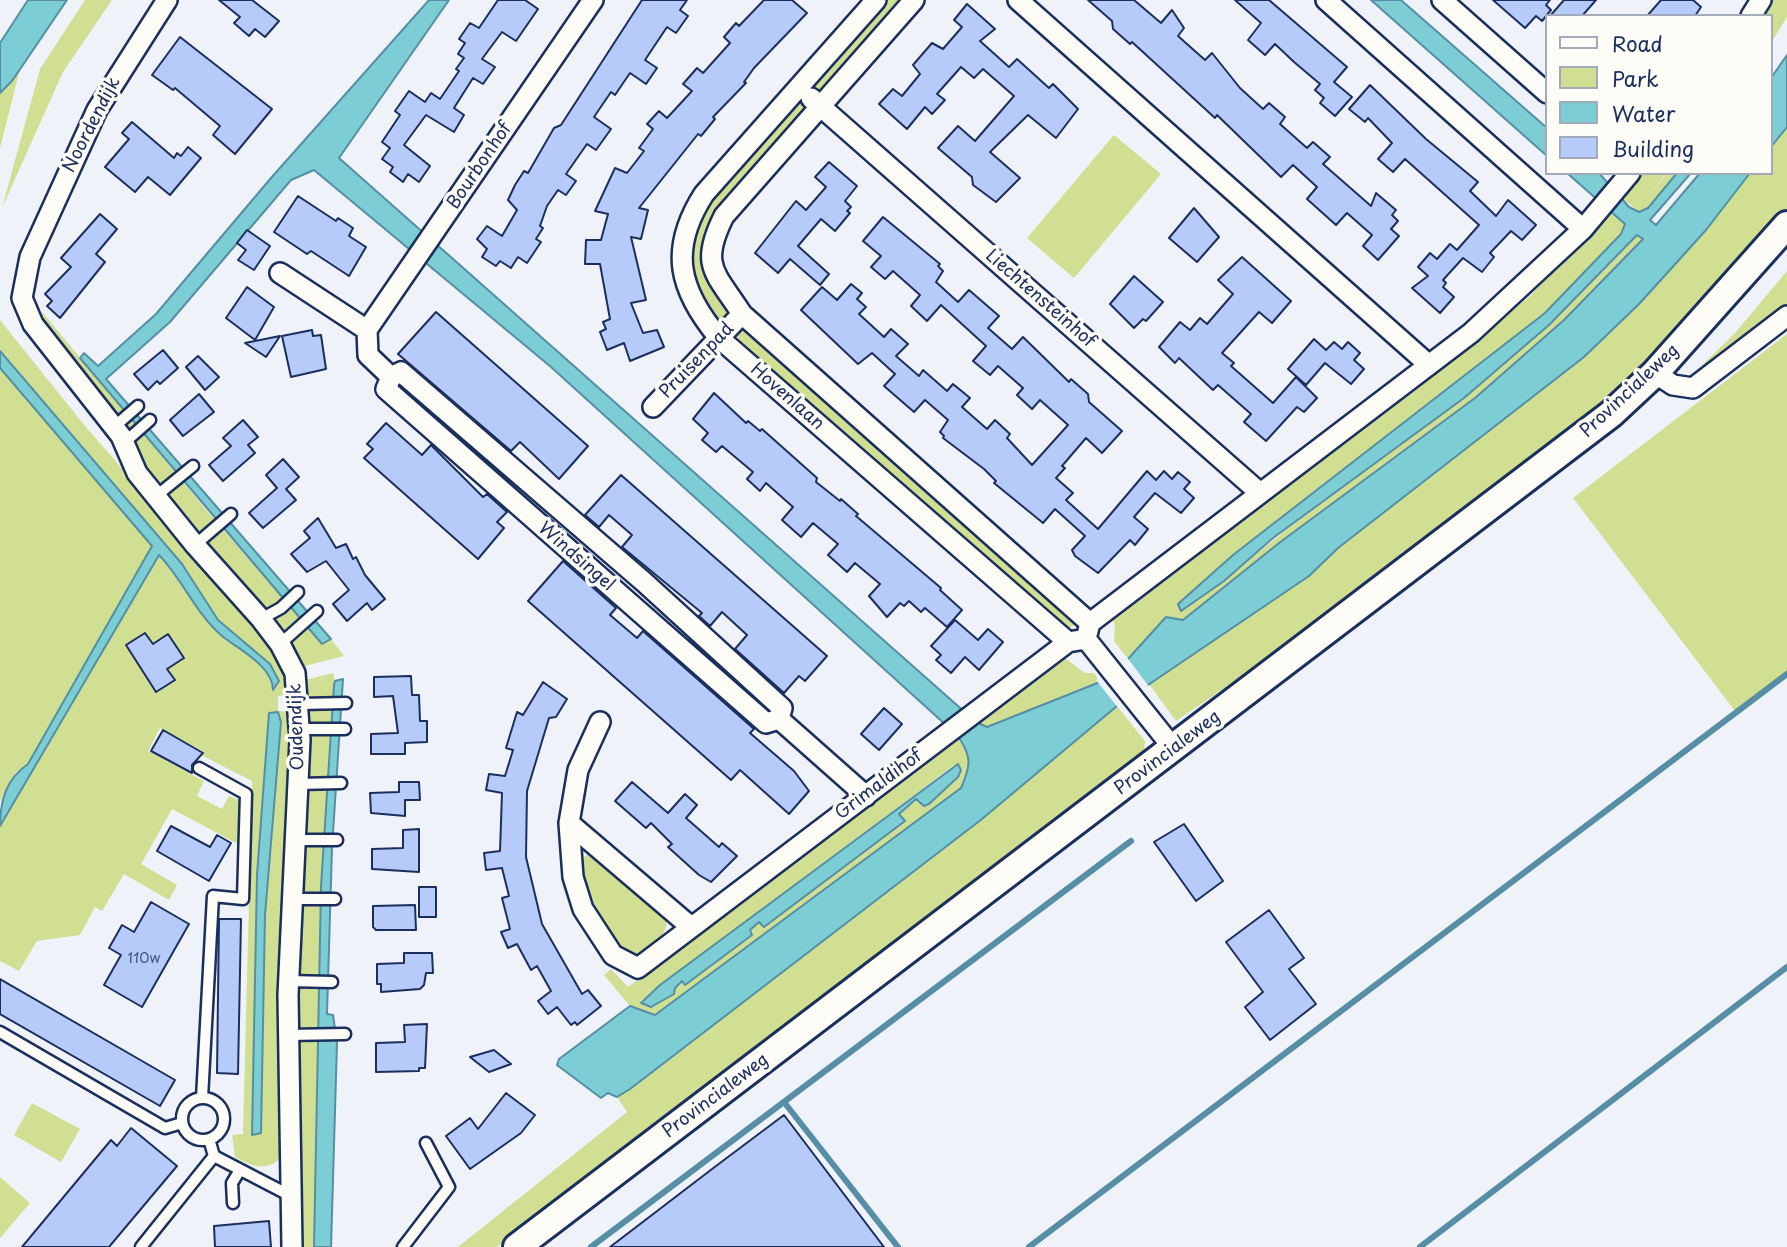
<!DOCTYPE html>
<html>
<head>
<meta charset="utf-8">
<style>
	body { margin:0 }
	#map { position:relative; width:1787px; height:1247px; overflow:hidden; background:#eff2f8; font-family:"Playpen Sans",sans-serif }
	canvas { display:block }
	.legend { position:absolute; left:1545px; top:14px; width:228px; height:161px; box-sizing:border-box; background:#fdfcf7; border:2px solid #a3aaba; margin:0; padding:9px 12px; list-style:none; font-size:21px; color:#1b2f5e }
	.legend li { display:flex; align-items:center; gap:14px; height:35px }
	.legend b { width:35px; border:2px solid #a3aaba }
</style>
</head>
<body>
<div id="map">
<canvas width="1787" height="1247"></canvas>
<ul class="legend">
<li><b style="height:9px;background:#fdfcf7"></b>Road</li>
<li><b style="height:19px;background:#d1df92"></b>Park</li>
<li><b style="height:19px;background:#7cced4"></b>Water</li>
<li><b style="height:19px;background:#b7cbfa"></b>Building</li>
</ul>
</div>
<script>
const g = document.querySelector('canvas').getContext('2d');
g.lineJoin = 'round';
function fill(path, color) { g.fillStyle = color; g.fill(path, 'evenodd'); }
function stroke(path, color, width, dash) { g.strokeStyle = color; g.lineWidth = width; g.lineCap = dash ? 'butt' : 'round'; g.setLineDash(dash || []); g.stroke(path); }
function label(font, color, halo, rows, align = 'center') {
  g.font = font + ' "Playpen Sans",sans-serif'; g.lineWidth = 7; g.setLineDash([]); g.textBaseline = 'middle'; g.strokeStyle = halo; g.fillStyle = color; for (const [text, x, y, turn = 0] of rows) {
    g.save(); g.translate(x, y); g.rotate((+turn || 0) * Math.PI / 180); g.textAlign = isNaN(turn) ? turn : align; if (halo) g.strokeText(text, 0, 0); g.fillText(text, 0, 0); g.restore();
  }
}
const green = new Path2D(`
	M85,0H112L63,72L2,208L40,69Z
	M881,0H907L827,91L816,90L812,85Z
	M1769,0H1787V17L1771,43V16H1759Z
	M20,69L0,148V93Z
	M797,100L805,103L809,109L755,173L705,261L708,278L728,313L726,319L716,324L688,271L696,216Z
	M1787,127V209L1735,273L1653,359L1591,415L1278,652L1176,721L1149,684L1309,576L1338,548L1584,357L1640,303L1706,230L1750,173H1771V147Z
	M1114,135L1161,174L1074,278L1027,238Z
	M1642,173H1666L1651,193L1667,173H1677L1648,208L1639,212L1622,198Z
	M1611,211L1625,224L1621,234L1545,313L1467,377L1309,495L1224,581C1300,515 1383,460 1462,399C1525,350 1583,293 1638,235L1643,240L1564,320L1475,398L1279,543L1183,620L1166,618L1128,659L1114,641L1115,625L1112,619L1412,393L1529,297Z
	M1787,271V304L1696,371L1735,333Z
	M43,313L207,511L322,643L331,639L344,656L301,667L133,455L130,431L120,414L113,416L38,317Z
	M0,320L85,426L267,634L293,694L278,696V711L290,712L296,718L283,1154C269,1174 252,1166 235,1157L232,1135L243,1134L252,781L203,756L204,752L160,728L148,751L204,781L197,796L222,809L229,796L241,801L240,845L172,809L141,864L177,885L169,900L124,874L102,911L95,907L80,935L37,941L19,971L0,961V826L159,555L211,626L261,666L277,687L270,664L218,620L182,564L0,351ZM278,712L281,722L265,915L261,1133L253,1134L257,875L269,714Z
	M748,327L1078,618L1073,626L1064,631L737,345L738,332Z
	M1787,334V677L1738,715L1573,498Z
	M0,368L152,546L28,764L17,771L0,801Z
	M1062,656L1085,673H1094L1100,682L987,727L976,722Z
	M333,673L335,681L320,910L314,1247H300L294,982L308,707L302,681Z
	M1117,706L1145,741L1144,754L497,1247H458L627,1112L617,1097L982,819Z
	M958,736C972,757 971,765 961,788L655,1015L630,1006L604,975L611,969L628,987ZM954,765L958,777L929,804L916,799L899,815L904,822L764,926L759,922L750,930L752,936L686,985L682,981L675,988L674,994L651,1007L641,1001Z
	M587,855H595L667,920C667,933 660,937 650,945C643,951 637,959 627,955C607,948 588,885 581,865L582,858Z
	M32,1103L80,1129L61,1162L14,1135Z
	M0,1177L30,1203L0,1238Z`);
const water = new Path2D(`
	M28,0H67L12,81L0,93V43Z
	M429,0H449L339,158L976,722L987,727L1100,682L1128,659L1166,617L1183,620L1279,543L1475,398L1564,320L1643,239L1637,235L1549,325L1464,398L1273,538L1224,581L1181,611L1178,604L1233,555L1545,313L1621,234L1625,224L1567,173H1599L1629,207L1639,212L1648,208L1677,173H1691L1650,220L1656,225L1700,173H1750L1706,230L1640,303L1584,357L1338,548L1309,576L1117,706L982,819L630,1089L617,1097L608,1093L601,1098L557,1065L559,1059L630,1006L655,1015L961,788C971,765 972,757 958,736L551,367L314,170L291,180L170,322L106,379L331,639L322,644L80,358L84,353L98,366L156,314L271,178Z
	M1371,0H1401L1547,128V156Z
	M1787,55V127L1771,147V78Z
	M0,351L182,564L218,620L270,664L279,681L273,690C273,666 238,649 222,636C196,614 183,580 159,555L0,826C0,801 6,779 28,764L152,546L0,368Z
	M343,679L332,848L327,1014L333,1015L337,1043L331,1247H314L321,886L334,685L335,681Z
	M278,712L281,722L265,915L261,1133L252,1135L257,875L269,713Z
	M958,764L961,770L958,777L929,804L924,806L916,799L899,814L905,821L764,927L759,922L750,930L752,935L685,985L682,981L675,988L674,994L651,1007L641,1003L660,985Z`);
const pier = new Path2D(`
	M1126,656L1150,688L1119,709L1096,680Z`);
const stream = new Path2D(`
	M784,1102L898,1247
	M591,1247L1131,841
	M1029,1247L1787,674
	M1420,1247L1787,967`);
const building = new Path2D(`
	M219,0H252L279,21L265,37L255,29L249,36L234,23L240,17Z
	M498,0H525L538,9L516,41L502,32L482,59L495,67L483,84L473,78L454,108L464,115L454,132L426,115L404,145L430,166L419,182L408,174L403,182L390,172L393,167L382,159L390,148L382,142L400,115L395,111L409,91L425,102L431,93L440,99L459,71L456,69L464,58L458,54L465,43L459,39L470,23L479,28Z
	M642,0H687L680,10L688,16L676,33L667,27L645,60L657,68L646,84L630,73L615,95L611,92L594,117L611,129L596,150L587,144L566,174L576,181L566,195L558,190L547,206L540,226L543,228L536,239L541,242L527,263L518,257L511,268L500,261L496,266L482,257L487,249L477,239L487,226L502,236L517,210L508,200L515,185L524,171L528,173L554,128L561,125Z
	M764,0H792L807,13L754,68L744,82L746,83L713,117L715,119L701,136L698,134L639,208L648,210L641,239L631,237L646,300L631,303L643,333L657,330L664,347L630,361L624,343L607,350L600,332L606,329L603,322L610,319L600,264H585L586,240H601L608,214L595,211L615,168L627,173L644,151L639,148L653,129L647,124L659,111L667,118L692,91L683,84L697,68L703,73L730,43L724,37L736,23L739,26Z
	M1088,0H1134L1161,23L1172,10L1184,28L1178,36L1205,60L1212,53L1240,88L1263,109L1269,103L1285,117L1280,124L1307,148L1313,142L1330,157L1323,164L1371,206L1376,193L1396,210L1392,215L1398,221L1391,229L1399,236L1378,260L1363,246L1372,235L1347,213L1336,225L1307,199L1317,187L1293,165L1281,177L1217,115L1215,118L1132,42L1130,44L1113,29L1112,21Z
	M1235,0H1269L1347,67L1334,82L1352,97L1335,116L1320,103L1324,98L1315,90L1320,84L1294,62L1275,44L1265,55L1248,40L1261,23Z
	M1493,0H1550L1546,5L1551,10L1542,21L1536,16L1525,28Z
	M1564,0H1596L1582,16H1550Z
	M1661,0H1693L1701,7L1695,16H1647Z
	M967,4L995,29L980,41L1009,67L1017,59L1049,88L1053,84L1078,109L1056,138L1028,115L990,152L1020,178L996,202L973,185L972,177L938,148L958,126L975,141L1014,96L983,69L974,78L961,67L937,94L945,100L932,114L925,107L907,129L879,104L893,89L902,96L920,74L913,65L932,43L943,49L962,27L954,20Z
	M180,37L272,109L235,154L213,135L220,126L175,88L173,90L152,75Z
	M1370,85L1426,139L1478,182L1470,191L1496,216L1508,200L1536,225L1522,240L1511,231L1490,253L1494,257L1482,272L1463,258L1443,280L1446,283L1443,287L1454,297L1440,313L1412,288L1428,276L1418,267L1430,253L1437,259L1450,244L1457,250L1479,225L1405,159L1393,172L1378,159L1392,143L1368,118L1365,122L1349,109Z
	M132,122L174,158L177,153L181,156L188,147L201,158L170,195L148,177L135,192L105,167L129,139L122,133Z
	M829,162L857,186L845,201L851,207L847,211L850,213L835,231L821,219L798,246L829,274L820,285L790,259L778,273L755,253L796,201L806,210L826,187L815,177Z
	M298,196L336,221L338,218L353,228L349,236L366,247L349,276L311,251L307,254L274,232Z
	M1194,208L1219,237L1197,262L1169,238Z
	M100,214L117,229L96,254L105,262L60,318L47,306L52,301L45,294L71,267L61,258Z
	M883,217L940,264L938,266L943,271L936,282L958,302L969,290L999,316L988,328L1012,349L1023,337L1069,382L1071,379L1088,394L1089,402L1122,431L1102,453L1086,438L1062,466L1065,468L1056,478L1073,493L1066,500L1098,529L1147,471L1156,480L1164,471L1172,479L1178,472L1190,482L1184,489L1194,498L1181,513L1155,493L1134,517L1148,529L1135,545L1130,540L1098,573L1075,556L1072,550L1085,536L1055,509L1043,523L994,483L996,481L984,469L943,438L944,436L940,432L948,420L925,400L914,412L884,386L895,374L872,353L858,364L801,310L822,287L837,300L851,284L862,293L857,299L866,307L859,314L884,337L891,329L908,344L896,356L919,376L923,370L947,391L953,384L970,398L962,407L987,429L995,420L1010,434L1007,438L1032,465L1068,425L1040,400L1032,409L1017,395L1023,388L998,366L990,375L973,361L986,346L941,305L927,321L911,306L920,295L893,271L885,279L871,267L881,256L863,241Z
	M247,230L270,246L254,270L238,260L246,250L237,243Z
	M1242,257L1291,301L1272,323L1259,312L1222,353L1234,363L1231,366L1273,403L1296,377L1317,398L1304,412L1297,407L1266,441L1244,422L1251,414L1218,385L1213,390L1179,358L1175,363L1159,347L1180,322L1190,330L1200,318L1207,324L1233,294L1218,280Z
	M1134,276L1163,302L1146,321L1143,319L1134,328L1110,304Z
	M247,287L274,307L255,340L226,318Z
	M436,312L588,446L559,479L520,442L511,451L398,354Z
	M312,330L313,336L321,335L326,369L291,377L282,336Z
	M280,336L266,357L245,343Z
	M1314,339L1326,350L1334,342L1342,349L1348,342L1360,353L1354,360L1364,369L1351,384L1325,363L1306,385L1288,369Z
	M163,350L178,368L160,384L157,381L148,390L134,374Z
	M198,356L219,377L205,390L186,367Z
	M714,393L746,423L748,421L760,431L762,429L817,478L816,482L840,501L841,499L858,514L856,516L941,588L940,590L962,610L947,627L925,608L921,612L909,601L904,606L900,603L887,617L869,596L880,584L855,563L847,572L828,555L838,544L813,523L801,537L782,520L793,507L766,483L760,491L747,479L753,472L722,446L716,452L702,440L708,433L693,419Z
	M199,394L214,412L183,436L170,420Z
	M243,420L258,437L248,445L255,453L223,481L209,465L231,446L223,438Z
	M386,423L422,455L431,445L483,497L487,494L507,512L497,522L504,528L478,559L364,458L373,449L367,444Z
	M283,459L299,477L286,489L296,500L263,528L249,513L277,488L266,475Z
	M621,475L827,656L805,681L799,676L784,693L735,649L747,635L722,612L710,626L699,616L702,613L622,547L632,535L609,515L599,527L585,515Z
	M318,518L336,548L346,544L353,559L356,557L365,575L385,599L372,610L367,603L347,621L333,604L349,590L326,561L307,572L291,554L310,538L304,531Z
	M563,561L616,608L610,615L637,638L643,631L754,729L750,733L794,771L809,791L789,814L740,770L731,780L528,601Z
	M955,620L978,640L988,629L1003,642L979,670L965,657L951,673L936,660L941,655L931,646Z
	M145,633L153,644L168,634L184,658L167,669L175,680L156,692L126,645Z
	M411,676L412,695H419L420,721H427V742L405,743V754H371V734L398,733L393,696L374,697V677Z
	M543,682L567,699L556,717L549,718L527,791L526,857L542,924L582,994L588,990L601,1006L577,1025L575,1022L571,1025L557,1007L548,1014L538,1001L551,991L537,966L531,970L517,944L508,948L501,932L510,929L502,898L509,896L502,868L486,870L484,853L500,851L502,793L486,790L489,774L505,776L513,750L506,748L517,712L523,715Z
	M884,708L902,724L879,750L861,734Z
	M163,730L203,753L192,765V773L151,751Z
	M399,782H419L420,800H405V816L371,813L370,793L399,792Z
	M632,782L668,813L685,794L697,805L686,818L719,847L722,843L737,856L711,882L699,875L668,847L672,844L651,823L646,828L615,801Z
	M1184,824L1223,881L1196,901L1154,842Z
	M171,826L210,847L217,835L231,843L209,881L157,851Z
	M419,829V872L372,869V849L403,848V830Z
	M419,887H436V917H419Z
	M151,902L189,924L142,1007L104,985L121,955L109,948L122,925L134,932Z
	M415,905L416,930H376L373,927V906Z
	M1269,910L1304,958L1289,969L1316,1004L1270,1040L1245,1007L1263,992L1226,942Z
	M219,919H241L238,1074L217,1073Z
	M404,953H432L433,973H426L424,985L420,989L381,992V984H377V964L404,963Z
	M0,979L175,1080L160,1106L0,1014Z
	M427,1024L425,1068H419V1071L376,1072V1043L405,1042L404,1025Z
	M494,1050L511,1064L489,1072L470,1057Z
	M506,1093L535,1115L521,1133L470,1169L446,1136L470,1118L478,1129Z
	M784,1115L884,1247H610L716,1166Z
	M131,1128L177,1166L109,1247H22L111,1140L117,1146Z
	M269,1221L271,1247H215L214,1226Z`);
const lane = new Path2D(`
	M114,427L138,406
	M125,442L150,420
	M155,497L193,466
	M195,545L231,514
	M261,619L281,608L298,592
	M280,644L317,611
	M300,704L346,703
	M300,729H345
	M199,768L246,794L243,899L213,896L202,1098
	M298,784L341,783
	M295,840H337
	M292,899H335
	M288,981L332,982
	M0,1032L165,1128L182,1123
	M288,1035L345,1034
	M182 1119a21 21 0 1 1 42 0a21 21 0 1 1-42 0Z
	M209,1139L214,1156L289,1195
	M233,1203L232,1183L240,1170
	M141,1247L214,1156
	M403,1247L449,1187L426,1143`);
const street = new Path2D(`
	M167,0L97,110L30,257L22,298L33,324L121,436L137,473L195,545L261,619L280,644L295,673L300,740L288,995L292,1247
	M876,0L704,194C668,250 679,290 719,338L1068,642
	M914,0L724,216C699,266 715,272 742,314L1090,623
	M1018,0L1429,365
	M1326,0L1583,229
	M1442,0L1547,93
	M1751,16L1761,0
	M811,98L1260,493
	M280,273L367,330L368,355L391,377L386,389L766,723L779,719L782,708L644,582L401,372L391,377
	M367,330L593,0
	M1655,373L1673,385L1693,388L1787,316
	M653,407L742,314
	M1090,623L1471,333L1583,229L1630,173
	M1086,639L1174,749
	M779,719L866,796
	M600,722L578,770L569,823L573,877L583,909L613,955L638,968L1068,642L1086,639L1090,623
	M569,823L691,927`);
const secondary = new Path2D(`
	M517,1247L1611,414L1655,373L1787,225`);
const numberNames = [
	["110w",144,959]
];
const streetNames = [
	["Noordendijk",92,125,-63],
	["Bourbonhof",480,166,-56],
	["Liechtensteinhof",1040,299,41],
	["Pruisenpad",697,361,-46],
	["Provincialeweg",1630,391,-43],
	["Hovenlaan",787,397,41],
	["Windsingel",576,557,41],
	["Oudendijk",297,727,-92],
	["Provincialeweg",1168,753,-37],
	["Grimaldihof",879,785,-37],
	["Provincialeweg",716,1096,-37]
];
fill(green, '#d1df92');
fill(water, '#7cced4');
stroke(water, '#558ea5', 2);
fill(pier, '#eff2f8');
stroke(stream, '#558ea5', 6);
fill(building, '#b7cbfa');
stroke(building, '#1b2f5e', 2);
stroke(lane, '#1b2f5e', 15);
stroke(street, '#1b2f5e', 24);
stroke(secondary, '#1b2f5e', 32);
stroke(lane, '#fdfcf7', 10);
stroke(street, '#fdfcf7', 19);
stroke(secondary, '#fdfcf7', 26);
label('14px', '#425685', null, numberNames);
label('18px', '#1b2f5e', '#fdfcf7', streetNames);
</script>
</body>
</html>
